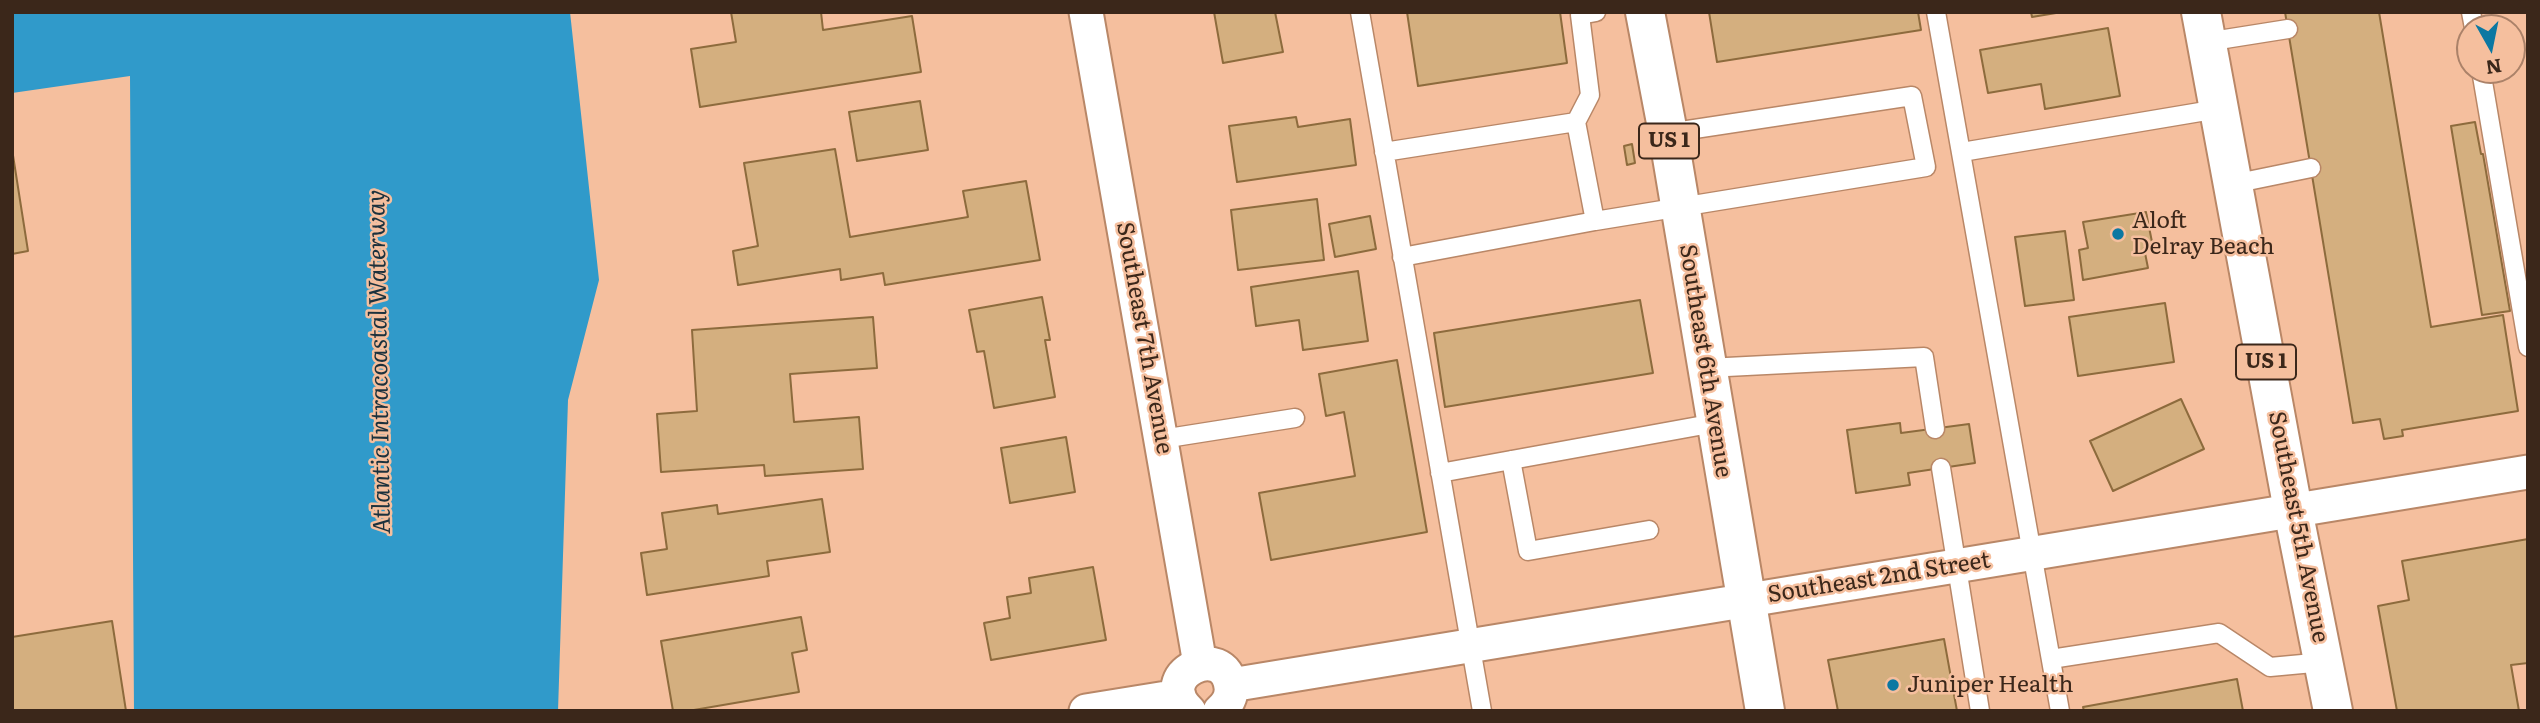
<!DOCTYPE html>
<html>
<head>
<meta charset="utf-8">
<style>
	body { margin:0 }
	#map { position:relative; width:2540px; height:723px; overflow:hidden; background:#f5bf9e; font-family:Literata,serif }
	canvas { display:block }
	.frame { position:absolute; inset:0; border:14px solid #3b271a; pointer-events:none }
	.north { position:absolute; left:2456px; top:14px; width:70px; height:70px; box-sizing:border-box; background:#f5bf9e; border:2px solid #ab8269; border-radius:50%; rotate:171deg; font-size:19px; font-weight:700; line-height:28px; text-align:center; color:#3b271a }
	.north::after { content:''; display:block; margin:auto; width:24px; height:32px; background:#0c78a2; clip-path:polygon(50% 0,100% 100%,50% 72%,0 100%) }
</style>
</head>
<body>
<div id="map">
<canvas width="2540" height="723"></canvas>
<div class="frame"></div>
<div class="north">N</div>
</div>
<script>
const g = document.querySelector('canvas').getContext('2d');
g.lineJoin = 'round';
function fill(path, color) { g.fillStyle = color; g.fill(path, 'evenodd'); }
function stroke(path, color, width, dash) { g.strokeStyle = color; g.lineWidth = width; g.lineCap = dash ? 'butt' : 'round'; g.setLineDash(dash || []); g.stroke(path); }
function label(font, color, halo, rows, align = 'center') {
  g.font = font + ' Literata,serif'; g.lineWidth = 5; g.setLineDash([]); g.textBaseline = 'middle'; g.strokeStyle = halo; g.fillStyle = color; for (const [text, x, y, turn = 0] of rows) {
    g.save(); g.translate(x, y); g.rotate((+turn || 0) * Math.PI / 180); g.textAlign = isNaN(turn) ? turn : align; if (halo) g.strokeText(text, 0, 0); g.fillText(text, 0, 0); g.restore();
  }
}
const water = new Path2D(`
	M12,12H570L599,280L568,400L558,711H134L130,76L12,93Z`);
const building = new Path2D(`
	M731,12H821L823,30L912,16L921,72L700,107L691,49L736,42Z
	M1214,12H1275L1283,52L1223,63Z
	M1407,12H1560L1567,63L1418,86Z
	M1709,12H1918L1921,30L1717,62Z
	M2031,12H2062L2032,17Z
	M2285,12H2379L2431,327L2503,315L2518,411L2402,430L2403,436L2384,439L2380,419L2353,423Z
	M2108,28L2120,96L2045,109L2041,84L1988,93L1980,50Z
	M920,101L928,150L857,161L849,112Z
	M1296,117L1298,127L1350,119L1356,165L1237,182L1229,126Z
	M2475,122L2481,154H2483L2510,311L2482,315L2451,126Z
	M1632,144L1635,163L1627,165L1624,146Z
	M12,149L28,251L12,254Z
	M835,149L850,237L968,217L963,191L1026,181L1040,260L885,285L883,273L841,280L840,269L738,285L733,251L758,246L744,163Z
	M1317,199L1324,260L1238,270L1231,210Z
	M2146,212L2153,247L2144,248L2148,268L2083,280L2079,250L2088,248L2083,222Z
	M1370,216L1376,249L1335,257L1329,224Z
	M2065,231L2074,300L2025,306L2015,237Z
	M1358,271L1368,341L1303,350L1299,320L1256,326L1251,287Z
	M1042,297L1050,340H1045L1055,397L994,408L984,351L977,352L969,310Z
	M1640,300L1653,373L1445,407L1434,333Z
	M2165,303L2174,362L2078,376L2069,317Z
	M873,317L877,368L790,374L794,422L859,417L863,469L765,476L764,465L661,472L657,414L697,411L692,330Z
	M1397,360L1427,532L1271,560L1259,493L1355,476L1344,412L1326,416L1319,374Z
	M2181,399L2204,449L2113,491L2090,441Z
	M1900,423L1901,433L1969,424L1975,463L1908,473L1910,485L1856,493L1847,430Z
	M1066,437L1075,492L1010,503L1001,448Z
	M822,499L830,552L767,561L769,576L647,595L641,553L667,549L662,513L717,505L718,514Z
	M2528,539V663L2511,665L2519,711H2397L2378,606L2409,600L2402,561Z
	M1093,567L1106,640L991,660L984,623L1010,618L1007,597L1031,593L1029,578Z
	M801,617L807,650L792,653L799,692L688,711H673L661,641Z
	M112,621L126,711H12V637Z
	M1944,639L1957,711H1838L1828,660Z
	M2237,679L2243,711H2084L2083,707Z`);
const service = new Path2D(`
	M1360,12L1482,711
	M1936,12L2060,711
	M2471,12L2474,28
	M2206,42L2288,29
	M2481,70L2528,347
	M1384,152L1576,122
	M1962,152L2218,109
	M2233,184L2311,168
	M1595,221L1926,167L1912,96L1668,133
	M1402,257L1595,221L1576,122L1590,95L1580,15L1596,12
	M1707,368L1924,357L1935,429
	M1162,439L1295,418
	M1511,460L1528,551L1649,530
	M1941,468L1980,711
	M1440,473L1715,423
	M2051,659L2219,633L2270,667L2324,662`);
const minor = new Path2D(`
	M1086,12L1200,664
	M1231,685L2528,472
	M1086,711L1179,696
	M1189,711C1150,675 1225,639 1231,687C1232,696 1227,705 1220,711`);
const primary = new Path2D(`
	M1645,12L1668,133L1765,711
	M2201,12L2293,510L2333,711`);
const markers = [
	[2118,234,7,"#0c78a2"],
	[1893,685,7,"#0c78a2"]
];
const shields = [
	[1669,141,60],
	[2266,362,60]
];
const shieldNames = [
	["US 1",1669,141],
	["US 1",2266,362]
];
const poiNames = [
	["Aloft",2132,221],
	["Delray Beach",2132,247],
	["Juniper Health",1907,685]
];
const streetNames = [
	["Southeast 7th Avenue",1144,338,80],
	["Southeast 6th Avenue",1705,361,81],
	["Southeast 5th Avenue",2298,527,79],
	["Southeast 2nd Street",1879,578,-9]
];
const waterNames = [
	["Atlantic Intracoastal Waterway",380,362,-91]
];
fill(water, '#309aca');
fill(building, '#d4af7f');
stroke(building, '#8d6b3d', 2);
stroke(service, '#b98767', 21);
stroke(minor, '#b98767', 37);
stroke(primary, '#b98767', 42);
stroke(service, '#fff', 18);
stroke(minor, '#fff', 33);
stroke(primary, '#fff', 38);
for (const [x, y, r, color] of markers) { const dot = new Path2D(); dot.arc(x, y, r, 0, 2 * Math.PI); g.fillStyle = color; g.fill(dot); stroke(dot, '#f5bf9e', 2.5); }
for (const [x, y, w] of shields) { const box = new Path2D(); box.roundRect(x - w / 2, y - 17.5, w, 35, 5); g.fillStyle = '#f5bf9e'; g.fill(box); stroke(box, '#3b271a', 2); }
label('bold 21px', '#3b271a', null, shieldNames);
label('23px', '#3b271a', '#f5bf9e', poiNames, 'left');
label('23px', '#3b271a', '#f5bf9e', streetNames);
label('italic 24px', '#1b313d', '#f5bf9e', waterNames);
</script>
</body>
</html>
